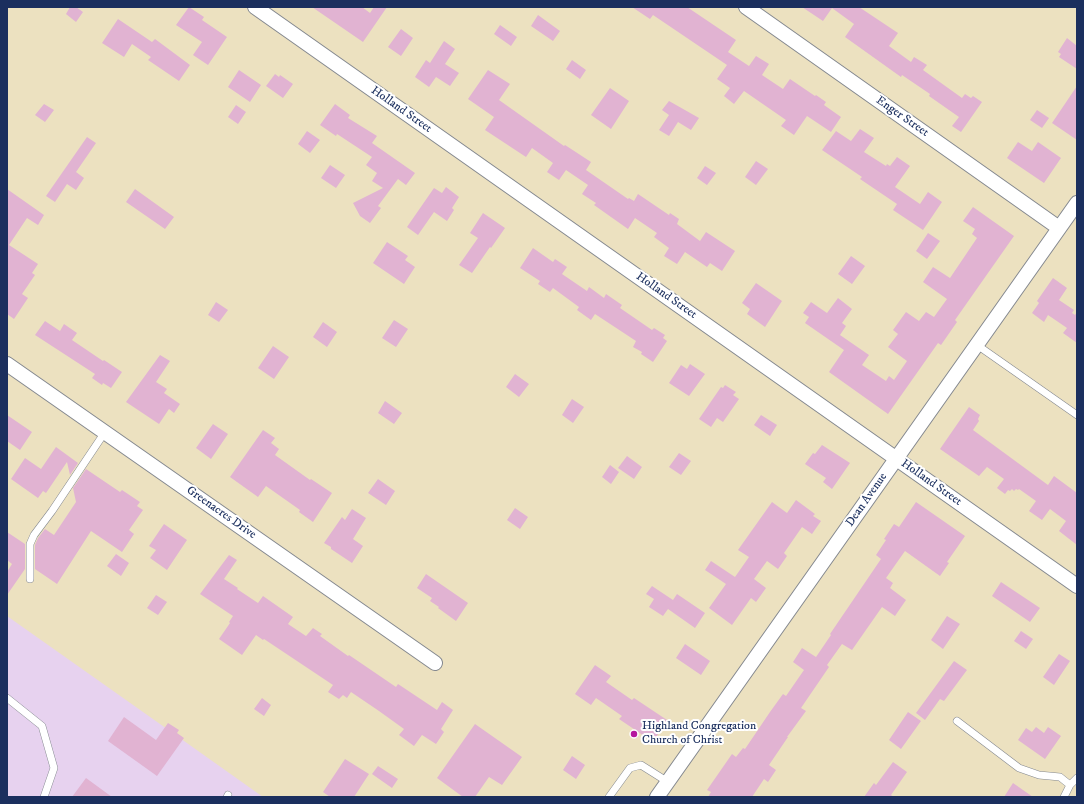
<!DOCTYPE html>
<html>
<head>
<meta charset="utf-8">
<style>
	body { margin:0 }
	#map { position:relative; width:1084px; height:804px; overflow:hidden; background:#ece1c0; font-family:"IM FELL DW Pica",serif }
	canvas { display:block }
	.frame { position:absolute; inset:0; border:8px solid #1b2f5e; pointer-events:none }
</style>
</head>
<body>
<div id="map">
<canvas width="1084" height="804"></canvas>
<div class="frame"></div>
</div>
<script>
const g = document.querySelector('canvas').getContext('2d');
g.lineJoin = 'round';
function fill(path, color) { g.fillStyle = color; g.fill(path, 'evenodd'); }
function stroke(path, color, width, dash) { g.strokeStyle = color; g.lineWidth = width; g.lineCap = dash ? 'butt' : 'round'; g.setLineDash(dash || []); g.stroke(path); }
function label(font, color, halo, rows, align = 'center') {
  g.font = font + ' "IM FELL DW Pica",serif'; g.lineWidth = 4; g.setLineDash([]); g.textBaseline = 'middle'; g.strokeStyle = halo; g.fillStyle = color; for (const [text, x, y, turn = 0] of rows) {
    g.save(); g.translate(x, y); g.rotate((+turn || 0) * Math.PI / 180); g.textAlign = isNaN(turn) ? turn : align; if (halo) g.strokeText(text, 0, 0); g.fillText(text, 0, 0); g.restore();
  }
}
const built = new Path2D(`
	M7,616L177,736L263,797H7Z`);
const building = new Path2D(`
	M70,7H76L83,12L76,22L66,14Z
	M189,7L204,17L202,20L227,37L208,65L193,55L202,42L176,25Z
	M312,7H362L370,13L374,7H387L363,42Z
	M632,7H687L736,40L728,52L749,66L756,56L769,64L762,75L783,89L790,79L815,96L816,95L826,102L824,105L841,117L831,132L807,116L794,135L781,126L786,120L744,91L734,104L724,96L730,88L717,79L727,65L653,15L650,19Z
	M802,7H859L898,33L889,46L911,62L914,57L927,65L923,70L962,98L965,94L971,98L973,96L982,102L961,132L952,126L959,117L929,96L930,94L902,75L901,77L845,37L854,24L832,8L823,21Z
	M538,15L560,31L553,41L531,26Z
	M118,19L152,42L155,39L190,65L179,81L148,60L151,57L132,44L124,57L102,43Z
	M500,25L517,37L511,46L494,34Z
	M401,29L413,38L401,56L388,47Z
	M1067,38L1077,46V69L1059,57L1061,54L1058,52Z
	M444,41L455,49L445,64L459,73L450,86L436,77L429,87L415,77L426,60L430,63Z
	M572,60L586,70L580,79L566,69Z
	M239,70L261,85L250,102L228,87Z
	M488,70L510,84L499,100L564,146L565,145L591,162L586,170L628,199L629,198L634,201L638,194L669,215L670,213L679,219L677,224L700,241L706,232L735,251L722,271L710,263L707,267L685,252L677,264L664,256L669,248L654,237L657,233L635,218L628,229L594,205L596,203L582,194L588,185L566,170L559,180L547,172L553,163L532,148L526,157L485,130L494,117L468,99Z
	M275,74L279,77L280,75L293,84L283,98L266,86Z
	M1077,86V140L1052,123Z
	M610,88L629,101L611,129L591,115Z
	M669,101L699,118L691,130L678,122L669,136L659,130L669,115L662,110Z
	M44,104L54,110L45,122L35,115Z
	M335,104L350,115L348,118L377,136L372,143L415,173L406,185L398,179L378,206L381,208L370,223L360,216L353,203L383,188L372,181L377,173L366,165L372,157L337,134L336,136L320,125Z
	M236,105L246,112L238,124L228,117Z
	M1037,110L1049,118L1042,128L1030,120Z
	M860,129L874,138L864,152L886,166L887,164L890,166L897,157L910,166L895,187L920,204L928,192L942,202L923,230L893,210L897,204L860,179L862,177L822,150L836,131L851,141Z
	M307,131L320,140L310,153L298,144Z
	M87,137L96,143L76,172L84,178L76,190L67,184L55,202L46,196Z
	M1018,142L1032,151L1038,142L1061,158L1044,183L1007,158Z
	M756,161L768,169L756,185L745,177Z
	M330,165L345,175L336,188L321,178Z
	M705,166L716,173L707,185L697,178Z
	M446,187L459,197L452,208L454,210L447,221L434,212L418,235L407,227L434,188L442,193Z
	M7,189L44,215L38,225L27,218L9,245L38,264L32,273L35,275L22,294L28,298L14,319L7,314Z
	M135,189L174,217L165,229L126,202Z
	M973,207L1014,236L955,320L957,322L941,345L938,343L888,414L829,372L844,350L805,323L809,317L803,313L811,302L827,313L838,298L852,309L842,323L846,326L840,335L869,355L862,365L886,381L889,376L894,380L907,361L888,347L898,334L893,330L906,312L919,321L926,312L934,317L947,299L923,282L933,267L950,278L977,238L972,234L975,229L963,221Z
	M483,213L505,228L491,248L490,247L472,273L459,265L478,238L470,233Z
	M928,233L940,241L927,259L916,251Z
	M387,242L408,256L405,260L415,267L404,284L373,263Z
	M533,248L553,262L555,259L567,267L562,274L587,291L589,287L604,298L606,294L622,305L620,308L652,330L654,328L665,335L663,338L667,341L653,362L641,354L642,352L633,347L636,341L595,314L591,320L577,310L579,307L553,288L550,292L538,284L540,281L520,268Z
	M851,256L865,266L852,284L838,274Z
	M1053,278L1067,288L1059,300L1074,310L1072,313L1075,315L1077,312V343L1063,333L1067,328L1048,315L1044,322L1032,313L1039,303L1037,301Z
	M756,283L782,301L765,327L747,314L750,309L742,303Z
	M216,302L228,310L219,322L208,315Z
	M394,320L408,329L396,347L382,338Z
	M45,321L60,331L64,324L77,333L72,340L103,361L104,360L122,372L111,388L103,383L102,385L92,378L95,374L35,335Z
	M323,322L337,332L327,347L313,337Z
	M273,346L289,357L274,379L258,368Z
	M160,355L170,361L156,382L167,389L164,393L180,404L174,413L169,409L159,424L126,402Z
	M690,364L705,374L689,396L669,383L681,365L687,369Z
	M515,374L529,384L519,397L506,387Z
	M725,385L736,392L733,395L739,399L723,422L717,418L711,427L699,419L721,387L723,388Z
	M572,399L584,407L573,423L562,415Z
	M385,401L402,413L394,424L378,413Z
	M969,407L980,415L978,419L979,421L973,430L1048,485L1054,476L1077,493V545L1059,531L1066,521L1050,509L1042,520L1029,511L1036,501L1019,489L1018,490L1016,489L1014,491L1012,489L1010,491L1008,490L1005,494L997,488L1004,479L987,467L979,476L940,449Z
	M7,415L32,432L20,450L7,441Z
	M761,415L777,425L770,436L754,425Z
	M213,424L228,434L211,459L196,448Z
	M263,430L275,438L271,443L279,449L275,455L310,480L311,479L332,493L313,522L299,512L300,510L266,486L258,497L230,477Z
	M822,445L850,463L832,489L823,482L826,478L805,464L813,453L815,454Z
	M56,447L78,463L70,475L67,462L46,493L43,491L38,498L11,479L25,458L41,469Z
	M679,453L691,461L681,475L669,467Z
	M627,456L642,467L634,479L618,468Z
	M610,465L619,472L611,484L602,477Z
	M86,469L120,492L122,490L140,502L137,506L143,510L129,530L134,534L122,552L91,531L57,584L35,569V545L38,538L45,529L54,535L76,502L73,488Z
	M378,479L395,491L386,505L368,493Z
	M796,500L815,514L813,516L821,521L812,534L802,527L784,553L787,556L778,569L767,561L754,579L766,588L756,602L751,598L732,625L709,608L726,584L705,570L711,561L735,577L749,557L738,550L772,502L787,513Z
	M916,502L965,536L947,562L949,563L940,576L905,551L886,578L893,583L890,588L906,600L895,616L882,607L852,650L842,644L827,665L829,667L801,708L806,711L787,737H788L769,765L776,770L768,782L764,779L752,797H708L711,792L707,790L732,754L736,757L743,748L745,749L770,712L783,694L786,696L804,670L793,662L802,648L816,657L831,635L830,634L881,559L876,555L886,540L884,539L894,524L899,527Z
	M515,508L528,517L520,529L507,520Z
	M352,509L366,518L353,539L363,546L352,563L331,549V547L324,543L342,517L345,520Z
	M164,524L187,540L167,570L150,558L156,550L149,546Z
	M7,532L25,544V569L7,595V572L12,564L7,560Z
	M116,554L129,563L121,576L107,566Z
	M229,555L237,560L224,579L238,588L237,589L258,603L263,596L293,617L288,624L306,636L313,628L322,634L320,636L348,656L349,655L396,687L398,684L437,710L442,702L453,710L441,729L444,732L436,744L422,735L414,746L399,735L404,729L379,711L351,692L347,698L343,695L339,699L328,692L333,685L264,639L263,640L256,635L242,655L219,639L230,623L229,622L233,616L200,594Z
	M426,574L468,603L456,621L438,608L439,607L430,601L432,598L417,588Z
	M1001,582L1040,608L1030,622L992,596Z
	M652,586L673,600L677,594L705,613L695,628L668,609L663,616L649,607L654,599L646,594Z
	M156,595L167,602L158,615L147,608Z
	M947,616L960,624L943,649L931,640Z
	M1021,631L1033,639L1026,649L1014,641Z
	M685,644L710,661L701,675L676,658Z
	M1059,654L1070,661L1054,685L1043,677Z
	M954,661L967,670L944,701L940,699L925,720L916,713Z
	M595,665L611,676L606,682L632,700L634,698L667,720L653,742L619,719L622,716L596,698L591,705L575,694Z
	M262,698L271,705L264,716L254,709Z
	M908,712L921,721L901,749L889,740Z
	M124,717L156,740L168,723L179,730L177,733L184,738L157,776L108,741Z
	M475,724L522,757L502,785L489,777L475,797H463L437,778Z
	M1036,727L1044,733L1048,727L1061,736L1045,759L1018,740L1026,728L1032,732Z
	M572,756L585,765L576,779L563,770Z
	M345,759L369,774L354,797H330L323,792Z
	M893,762L907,772L891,795L894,797H864L874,783L876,785Z
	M378,766L398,779L392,788L372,774Z
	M86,778L112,797H72Z
	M1013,783L1033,797H1004Z`);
const service = new Path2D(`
	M977,345L1077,415
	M30,579V544L34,535L52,511L105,432
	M7,698L42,726L54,768L44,797
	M957,721L1019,768L1039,775L1060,777L1070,785
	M227,797L228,795
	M609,797L630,768L641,765L668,782
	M1064,797L1070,785L1077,778`);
const minor = new Path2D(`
	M255,7L1077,586
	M746,7L1059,228
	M7,364L435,663
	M657,797L1077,203`);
const markers = [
	[634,734,4,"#b5179e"]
];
const streetNames = [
	["Holland Street",401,110,35],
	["Enger Street",902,117,35],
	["Holland Street",666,296,35],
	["Holland Street",931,483,35],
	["Dean Avenue",867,500,-55],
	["Greenacres Drive",221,513,35]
];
const poiNames = [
	["Highland Congregation",642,727],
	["Church of Christ",642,741]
];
fill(built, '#e7d2ef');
fill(building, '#e1b3d2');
stroke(service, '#84888f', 8);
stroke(minor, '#84888f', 16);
stroke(service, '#fff', 7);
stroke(minor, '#fff', 14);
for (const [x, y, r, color] of markers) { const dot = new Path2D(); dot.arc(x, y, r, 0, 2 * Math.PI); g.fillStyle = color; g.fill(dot); stroke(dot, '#fff', 1.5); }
label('12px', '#1b2f5e', '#fff', streetNames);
label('12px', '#1b2f5e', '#fff', poiNames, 'left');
</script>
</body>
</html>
